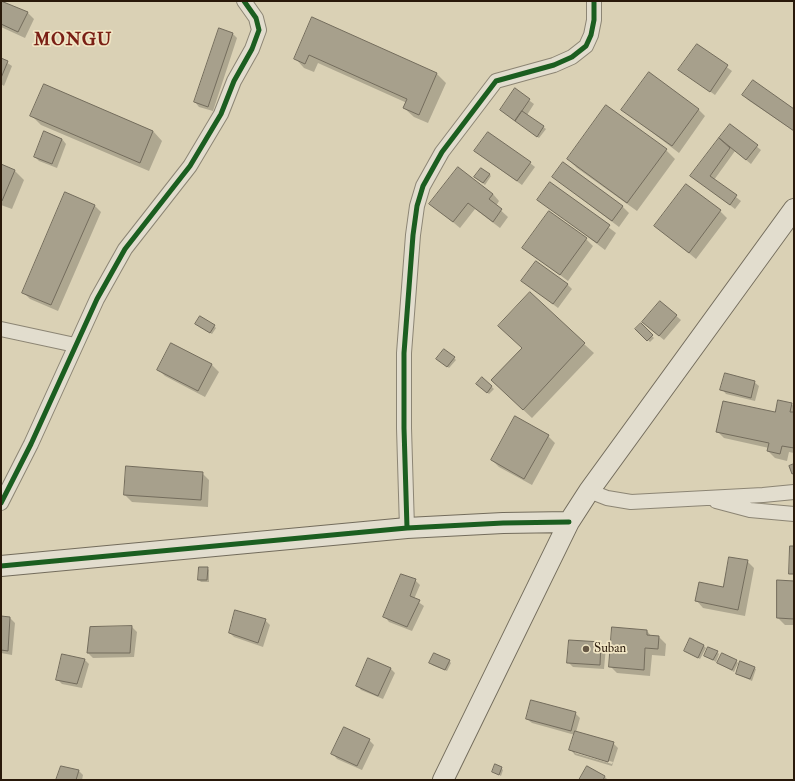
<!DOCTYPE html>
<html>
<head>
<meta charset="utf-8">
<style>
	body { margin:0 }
	#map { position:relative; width:795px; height:781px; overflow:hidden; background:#dad1b5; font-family:"IM FELL Double Pica",serif }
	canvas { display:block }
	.frame { position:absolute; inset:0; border:2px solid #29190a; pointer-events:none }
</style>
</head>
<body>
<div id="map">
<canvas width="795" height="781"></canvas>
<div class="frame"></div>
</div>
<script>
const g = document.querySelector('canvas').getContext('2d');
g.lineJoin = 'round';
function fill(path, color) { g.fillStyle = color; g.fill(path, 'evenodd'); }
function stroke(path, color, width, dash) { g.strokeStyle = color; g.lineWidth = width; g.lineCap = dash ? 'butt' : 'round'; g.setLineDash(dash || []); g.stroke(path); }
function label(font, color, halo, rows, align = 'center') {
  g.font = font + ' "IM FELL Double Pica",serif'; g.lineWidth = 3.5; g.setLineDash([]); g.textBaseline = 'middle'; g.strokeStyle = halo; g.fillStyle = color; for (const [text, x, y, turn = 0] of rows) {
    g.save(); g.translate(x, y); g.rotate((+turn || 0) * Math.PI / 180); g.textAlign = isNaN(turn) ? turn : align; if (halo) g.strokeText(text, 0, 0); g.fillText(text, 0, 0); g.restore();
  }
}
const shadow = new Path2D(`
	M1,1L27,12L34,19L25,38L1,27Z
	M313,19L437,74L446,83L428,123L414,117L404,108L407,103L318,63L314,72L304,68L295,58Z
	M220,29L233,34L237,38L213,111L199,107L195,102Z
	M697,45L732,71L715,95L680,70Z
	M1,59L12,66L4,86L1,84Z
	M45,85L153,131L162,141L149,171L41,125L32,116Z
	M515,90L534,104L527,115L546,129L539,138L501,110Z
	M744,95L794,110V131L748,100Z
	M698,109L705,116L679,153L623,110Z
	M730,125L761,150L751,164L735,151L714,180L741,201L735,209L692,176Z
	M45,133L62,139L66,144L57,168L39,161L35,157Z
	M666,150L675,159L637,211L577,168L568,159Z
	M480,155L530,163L535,167L522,185Z
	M1,165L15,171L24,180L12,209L1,205Z
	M489,174L491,176L485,185L478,179Z
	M553,177L622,206L629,213L619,227Z
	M550,183L616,233L605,250L538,199Z
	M493,194L499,201L496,206L508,217L500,228L475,209L460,228L431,204Z
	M94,205L101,212L58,311L30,299L23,292Z
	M720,211L727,218L696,259L656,226Z
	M586,239L593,246L568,281L524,248Z
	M522,281L567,284L572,289L558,308Z
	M660,302L681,320L664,340L648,327Z
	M196,324L214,326L216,328L212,334Z
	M641,325L654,338L650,342L637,329Z
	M171,344L212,365L219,372L205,397L165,376L158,369Z
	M584,344L594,353L532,418L502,390Z
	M454,358L456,360L449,368L440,360Z
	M482,378L494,389L489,394L477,384Z
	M754,382L759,386L755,401L726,394L722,389Z
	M791,404L794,406V453L789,452L787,461L775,458L768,451L769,448L724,438L717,431L776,413Z
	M516,418L548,436L555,443L532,485L499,467L492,460Z
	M202,473L209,480L208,507L132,502L125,495Z
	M747,561L754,568L745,616L703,608L697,601L724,588Z
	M207,568L209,570V582H201L199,580Z
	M415,580L420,585L414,599L424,606L412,631L389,622L385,617Z
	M794,582V625H785L778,618Z
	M1,617L10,618L15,623L12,655L1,653Z
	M265,620L270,625L263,647L234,637L230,633Z
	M132,627L137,632L134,657L93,658L88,653L91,628Z
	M647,631L652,637H659L666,644L665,656L652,655L650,676L617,673L610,666Z
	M570,641L601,643L606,647L604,669L573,667L568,662Z
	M704,646L706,648L700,659L685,651Z
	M717,652L719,654L716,662L705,656Z
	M84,659L89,664L82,688L62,684L57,679Z
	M449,661L451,663L447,671L432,665Z
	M736,661L738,663L734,672L718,663Z
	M390,668L395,673L383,699L361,690L357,685Z
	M754,668L756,669L752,681L737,674Z
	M575,713L580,718L576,732L613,743L618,748L612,766L575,755L571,750L575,735L532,723L527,719ZM575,751L613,762L612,764L575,753Z
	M369,740L374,745L362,770L337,759L333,754Z
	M501,768L503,770L501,776L493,771Z
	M79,771L83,775L82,780H57Z
	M605,777L608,780H580Z`);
const building = new Path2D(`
	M1,1L28,12L18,32L1,24Z
	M312,17L437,73L419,115L403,108L407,99L309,55L305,64L294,59Z
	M219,28L233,33L208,107L194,102Z
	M697,44L728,65L710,92L678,70Z
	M1,58L8,61L1,78Z
	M649,72L699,109L672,146L621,110Z
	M753,80L794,109V131L742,95Z
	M44,84L153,131L140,163L30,116Z
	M515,88L530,99L515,121L500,110Z
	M606,105L667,149L627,203L567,159Z
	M522,111L544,126L537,137L515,121Z
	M730,124L758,145L746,160L719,138Z
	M44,131L62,139L52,164L34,157Z
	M488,132L531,162L517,181L474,151Z
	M719,138L730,148L710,176L737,195L730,205L690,176Z
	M563,162L623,206L612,221L552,177Z
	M1,164L15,170L2,201L1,200Z
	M458,167L493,194L489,199L502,209L493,222L468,203L453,222L429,204Z
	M481,168L490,174L483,183L474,177Z
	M550,182L610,225L597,243L537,200Z
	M686,184L721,210L689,253L654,226Z
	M65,192L95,205L51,305L22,293Z
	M549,211L587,238L560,275L522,248Z
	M536,261L568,284L553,304L521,281Z
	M530,292L585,343L523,410L491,380L522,348L498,326Z
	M660,301L677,315L659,336L642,322Z
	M200,316L215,325L210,333L195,324Z
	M641,323L653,335L647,341L635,329Z
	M171,343L212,364L198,391L157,370Z
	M444,349L455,357L447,367L436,359Z
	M725,373L755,381L751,398L720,390Z
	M482,377L492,386L487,393L476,384Z
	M778,400L792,403L790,412H794V448L782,446L780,454L767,451L769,443L716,432L723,401L775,412Z
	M515,416L549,435L524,479L491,460Z
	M794,464V473L792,474L789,466Z
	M126,466L203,472L201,500L124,495Z
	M790,546H794V574H789Z
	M729,557L748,560L738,610L695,601L699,582L723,587Z
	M199,567H208L207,580H198Z
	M401,574L416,579L410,596L420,600L407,627L383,617Z
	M777,580L794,581V619L777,618Z
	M235,610L266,619L258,643L229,633Z
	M1,616L10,617L8,651L1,650Z
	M132,626L130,653H87L90,627Z
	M612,627L647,630V635L659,636L658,649L645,648L644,670L609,667Z
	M690,638L704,645L698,658L684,651Z
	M569,640L601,642L600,665L567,663Z
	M708,647L718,651L713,660L704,656Z
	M434,653L450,660L445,670L429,663Z
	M722,653L737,660L732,670L717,663Z
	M62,654L85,659L77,684L56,680Z
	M368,658L391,668L378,696L356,686Z
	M740,661L755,667L750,679L736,674Z
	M531,700L576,712L571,731L526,719Z
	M344,727L370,739L357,766L331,754Z
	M575,731L614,742L608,762L569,750Z
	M495,764L502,767L499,775L492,772Z
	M61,766L79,770L76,780H56Z
	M587,766L605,776L603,780H579Z`);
const street = new Path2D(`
	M1,329L75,345
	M589,491L607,498L631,502L763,495L794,492
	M716,501L750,510L794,514
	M1,503L31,444L97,299L125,249L190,166L221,114L234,81L252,49L259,30L256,18L244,1
	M407,528L404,428V353L413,235L417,206L423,186L442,152L496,81L554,65L572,57L586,46L591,35L594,20V1`);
const secondary = new Path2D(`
	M1,566L407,528L503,523L569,522
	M443,780L569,522L589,491L794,209`);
const cycleway = new Path2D(`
	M1,503L31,444L97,299L125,249L190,166L221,114L234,81L252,49L259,30L256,18L244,1
	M407,528L404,428V353L413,235L417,206L423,186L442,152L496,81L554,65L572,57L586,46L591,35L594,20V1
	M1,566L407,528L503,523L569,522`);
const markers = [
	[586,649,4,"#675946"]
];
const poiNames = [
	["Suban",594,649]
];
const districtNames = [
	["MONGU",73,41]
];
fill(shadow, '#0003');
fill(building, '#a7a08c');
stroke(building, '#736c5c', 1);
stroke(street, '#8c8574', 16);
stroke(secondary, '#736c5c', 22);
stroke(street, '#e2ddce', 14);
stroke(secondary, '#e2ddce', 20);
stroke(cycleway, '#1b5e20', 5);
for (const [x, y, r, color] of markers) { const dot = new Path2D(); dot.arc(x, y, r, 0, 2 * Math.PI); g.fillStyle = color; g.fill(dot); stroke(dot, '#f1e6c5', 1.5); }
label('13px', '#29190a', '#f1e6c5', poiNames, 'left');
g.letterSpacing = '1px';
label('bold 17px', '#7a1f14', '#f1e6c5', districtNames);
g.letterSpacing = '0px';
</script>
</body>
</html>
